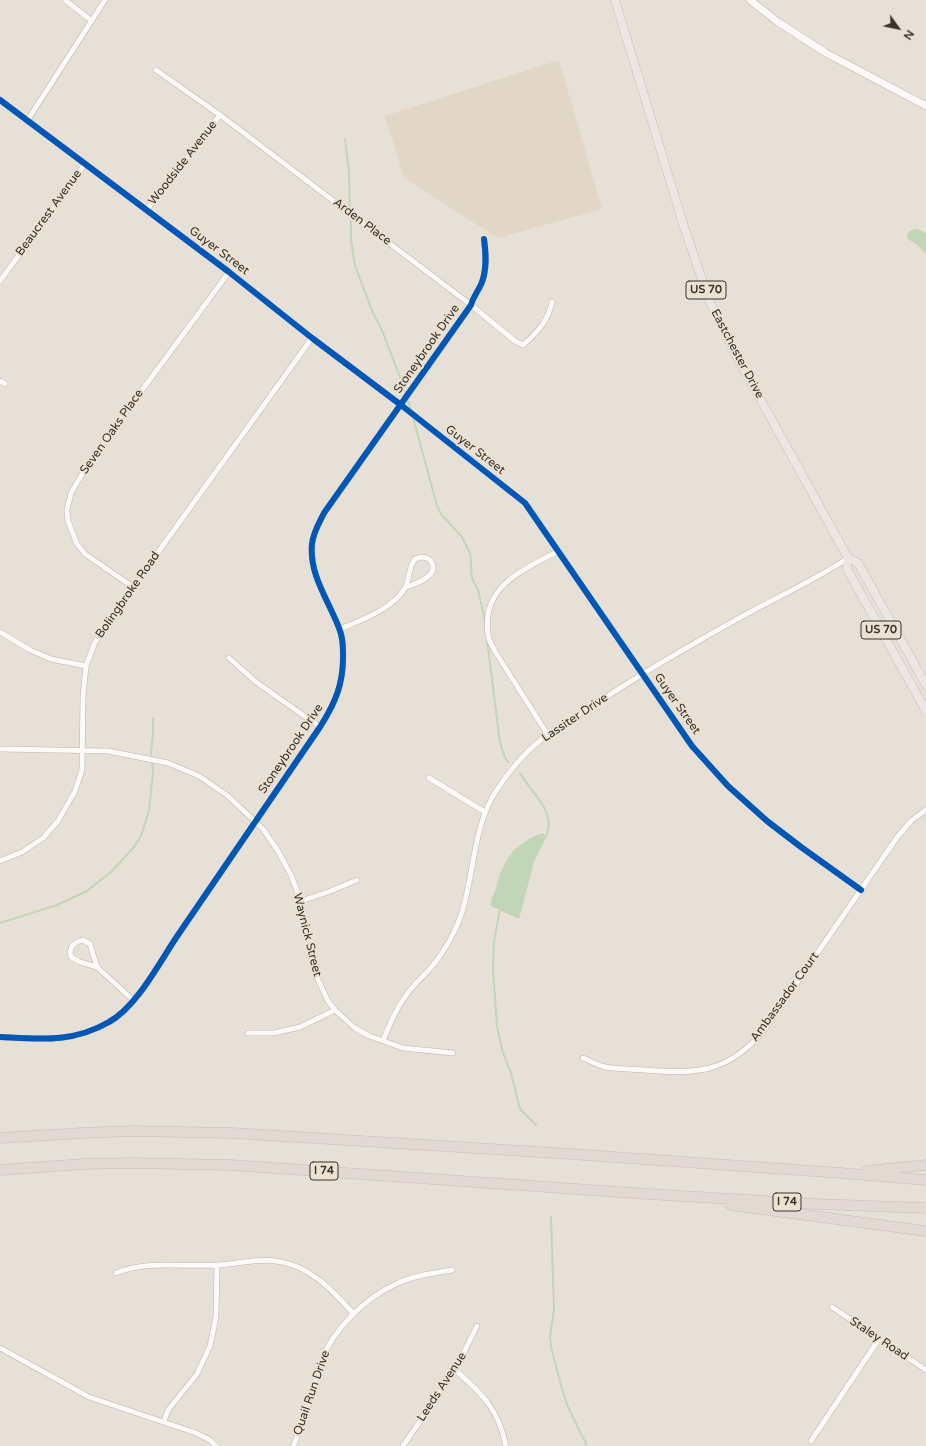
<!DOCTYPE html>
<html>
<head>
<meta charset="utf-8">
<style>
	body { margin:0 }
	#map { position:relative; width:926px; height:1446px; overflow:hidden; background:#e7e0d7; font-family:"Varela Round",sans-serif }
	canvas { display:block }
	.north { position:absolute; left:878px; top:8px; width:40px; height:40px; -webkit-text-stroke:3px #ede1d1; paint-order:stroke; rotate:123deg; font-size:11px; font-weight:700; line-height:16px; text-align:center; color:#37322c }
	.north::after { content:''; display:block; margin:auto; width:14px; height:18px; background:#37322c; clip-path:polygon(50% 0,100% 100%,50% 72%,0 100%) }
</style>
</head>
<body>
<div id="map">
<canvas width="926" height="1446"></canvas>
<div class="north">N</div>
</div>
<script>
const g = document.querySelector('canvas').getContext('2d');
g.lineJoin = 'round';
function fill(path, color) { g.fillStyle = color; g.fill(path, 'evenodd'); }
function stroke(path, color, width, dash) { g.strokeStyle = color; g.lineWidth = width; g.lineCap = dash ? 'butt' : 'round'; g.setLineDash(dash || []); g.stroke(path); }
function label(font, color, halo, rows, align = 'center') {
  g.font = font + ' "Varela Round",sans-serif'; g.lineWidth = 4; g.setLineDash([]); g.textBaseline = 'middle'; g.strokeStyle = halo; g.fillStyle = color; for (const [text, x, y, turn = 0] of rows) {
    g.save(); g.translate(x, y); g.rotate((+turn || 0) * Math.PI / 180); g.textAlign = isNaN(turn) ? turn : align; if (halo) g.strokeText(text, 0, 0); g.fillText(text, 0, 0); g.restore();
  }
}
const built = new Path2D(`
	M559,60L602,209L498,238L404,178L385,116Z`);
const water = new Path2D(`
	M915,229H918L926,233V254L916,244L908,239L907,237L908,232Z
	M543,833L546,837L534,862L519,919L491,906C490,900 494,894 496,888C503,860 514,843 543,833Z`);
const stream = new Path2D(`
	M345,139L349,171L350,212
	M351,216V240L355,266L373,313L381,328L400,377L411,410
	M413,417L437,506L441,514L462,537L470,553L472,578L478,590L485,621
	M487,640L500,743L505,758L508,762
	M520,773C531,793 559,813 545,838
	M500,909L494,941L493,969L497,1027L503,1053L511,1073L520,1109L536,1125
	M0,923L57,905L87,891L112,871L134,847L141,836L149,811L153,772L151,752L153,735V718
	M551,1217L554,1309L550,1337L551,1347L562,1389L568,1407L587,1446`);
const minor = new Path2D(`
	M65,0L92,21
	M156,70L220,115L471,305L515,341L523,345C537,333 548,321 552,302
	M0,100L229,272L312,338L401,405L525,503L692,746L728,786L767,821L801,847L861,890
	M27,121L105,0
	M146,211L220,115
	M0,281L85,164
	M0,381L5,384
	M133,587L85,554L77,544L68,521L67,510L71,493L90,461L229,272
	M340,629C361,620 393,609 405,588C410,579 408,568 415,559L421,557C426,557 430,559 432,563C438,577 415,584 406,587
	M0,632L30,650L51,659L86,666
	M229,658L256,682L320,727
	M548,735L496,653C494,649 491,644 489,639C487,632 487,623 488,615C493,580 532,566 558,551
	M0,749L108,751L168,763L199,776L228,796L263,829L278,851L291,875L301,901L314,971L328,1001L335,1010L355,1028L369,1036L403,1048L453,1053
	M429,778L485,812
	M0,861L22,852L43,838L58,821L75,791L82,770L83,697L86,666L95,642L133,587L312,338
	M301,901L328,892L357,880
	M97,967L90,944L83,940L77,942L72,946L70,952L71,957L80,962L97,967L133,1000
	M248,1033H274L300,1027L335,1010
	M0,1037C40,1039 73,1043 109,1022C138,1006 161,959 180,932C227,864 273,795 320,727C336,702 344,682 343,652C343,644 342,635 339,628C329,601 309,575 312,544C313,533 319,523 324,513L471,305C473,297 479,290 482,282C487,268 486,254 484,239
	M383,1041C390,1024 396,1008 407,994C415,983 425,975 433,965C442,955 448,944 454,932C476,887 469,833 496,791C509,771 525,752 543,738C560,725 579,714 597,703C647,670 699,640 752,611C784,594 818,578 848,558
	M583,1058C590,1061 597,1065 605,1067C618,1069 632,1069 645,1070C698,1074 729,1073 765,1029L898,836L912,820L926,810
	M116,1273C148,1260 183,1267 216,1265C245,1264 265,1254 295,1266C319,1275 336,1295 353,1313
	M832,1307L926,1370
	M0,1348L89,1397L196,1433L210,1440L216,1446
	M455,1370C482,1393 499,1410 506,1446
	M164,1421L168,1410L197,1374L210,1346L216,1317L217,1265
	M811,1441L879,1339
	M293,1446C306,1420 311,1390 321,1362C333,1329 365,1298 396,1284C413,1276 433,1273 452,1270
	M403,1446L455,1370L477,1326`);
const tertiary = new Path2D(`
	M750,0L778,22L826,53L926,106`);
const primary = new Path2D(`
	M615,0L685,230L710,302L736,355L848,558L858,563L926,685
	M848,558L847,569L926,711`);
const motorway = new Path2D(`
	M0,1138L82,1133L132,1131L233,1133L571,1154L841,1173L926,1180
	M0,1170L83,1164L133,1163L231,1165L648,1194L816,1204L926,1208
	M867,1171L926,1165
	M731,1205L926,1231`);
const cycleway = new Path2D(`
	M0,100L229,272L312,338L401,405L525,503L692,746L728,786L767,821L801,847L861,890
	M0,1037C40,1039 73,1043 109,1022C138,1006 161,959 180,932C227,864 273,795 320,727C336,702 344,682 343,652C343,644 342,635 339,628C329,601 309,575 312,544C313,533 319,523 324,513L471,305C473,297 479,290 482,282C487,268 486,254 484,239`);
const shields = [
	[706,290,40],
	[881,630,40],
	[324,1171,28],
	[787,1202,28]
];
const shieldNames = [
	["US 70",706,290],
	["US 70",881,630],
	["I 74",324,1171],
	["I 74",787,1202]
];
const streetNames = [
	["Woodside Avenue",183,163,-52],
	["Beaucrest Avenue",49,213,-54],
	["Arden Place",362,222,37],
	["Guyer Street",219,251,37],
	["Stoneybrook Drive",427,349,-55],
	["Eastchester Drive",737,354,62],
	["Seven Oaks Place",112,432,-55],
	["Guyer Street",475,450,38],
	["Bolingbroke Road",128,595,-55],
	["Guyer Street",677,704,55],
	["Lassiter Drive",575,718,-34],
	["Stoneybrook Drive",291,749,-56],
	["Waynick Street",307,935,76],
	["Ambassador Court",785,997,-54],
	["Staley Road",879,1339,34],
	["Leeds Avenue",442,1387,-57],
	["Quail Run Drive",312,1393,-71]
];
fill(built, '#e2d6c6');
fill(water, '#c1d6b6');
stroke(stream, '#c1d6b6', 2);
stroke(minor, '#bab5ae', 6);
stroke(tertiary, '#bab5ae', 8);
stroke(primary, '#c3bfbb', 9);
stroke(motorway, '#c3bfbb', 11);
stroke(minor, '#fbfaf9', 5);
stroke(tertiary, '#fbfaf9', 7);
stroke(primary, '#eee6e2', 8);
stroke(motorway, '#e4d8d3', 10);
stroke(cycleway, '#0057b8', 6);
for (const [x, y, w] of shields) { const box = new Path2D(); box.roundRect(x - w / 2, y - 9, w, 18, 3); g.fillStyle = '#ede1d1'; g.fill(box); stroke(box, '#37322c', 1); }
label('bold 11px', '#37322c', null, shieldNames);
label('12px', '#37322c', '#ede1d1', streetNames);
</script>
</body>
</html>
